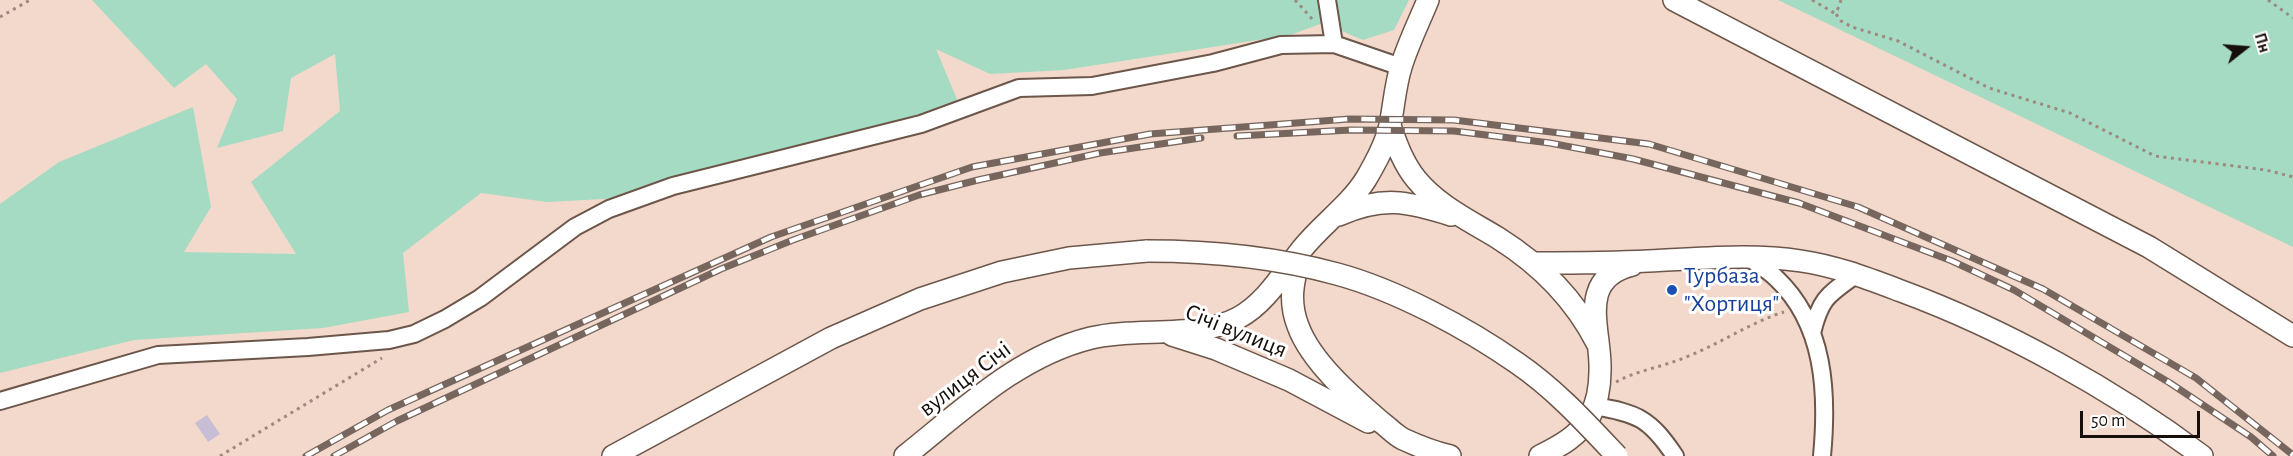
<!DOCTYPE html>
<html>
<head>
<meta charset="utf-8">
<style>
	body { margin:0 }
	#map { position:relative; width:2293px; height:456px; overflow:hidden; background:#f2d9cb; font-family:"Alegreya Sans",sans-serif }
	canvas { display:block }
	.north { position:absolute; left:2215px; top:18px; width:60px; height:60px; -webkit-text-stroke:4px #fff; paint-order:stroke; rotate:73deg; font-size:16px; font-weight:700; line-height:24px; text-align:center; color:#160e09 }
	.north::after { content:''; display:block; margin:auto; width:21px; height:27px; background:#160e09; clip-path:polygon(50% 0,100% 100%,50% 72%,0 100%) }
	.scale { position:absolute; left:2080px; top:411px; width:120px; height:27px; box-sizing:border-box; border:3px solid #160e09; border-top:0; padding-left:8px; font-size:18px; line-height:21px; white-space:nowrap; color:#160e09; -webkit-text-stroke:4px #fff; paint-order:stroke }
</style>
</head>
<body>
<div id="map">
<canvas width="2293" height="456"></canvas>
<div class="north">Пн</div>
<div class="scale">50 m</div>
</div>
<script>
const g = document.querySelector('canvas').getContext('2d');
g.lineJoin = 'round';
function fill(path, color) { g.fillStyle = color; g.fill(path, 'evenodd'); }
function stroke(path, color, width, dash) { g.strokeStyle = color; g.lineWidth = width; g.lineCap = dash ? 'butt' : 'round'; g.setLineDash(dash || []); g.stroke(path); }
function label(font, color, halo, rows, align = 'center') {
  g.font = font + ' "Alegreya Sans",sans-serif'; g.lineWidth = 6; g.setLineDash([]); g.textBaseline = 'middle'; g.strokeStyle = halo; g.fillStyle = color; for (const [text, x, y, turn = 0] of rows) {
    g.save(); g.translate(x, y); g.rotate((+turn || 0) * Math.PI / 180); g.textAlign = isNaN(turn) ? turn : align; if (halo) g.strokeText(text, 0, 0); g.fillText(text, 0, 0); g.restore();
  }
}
const green = new Path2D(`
	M92,0H1409L1394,30L1363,40L1323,23L1290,35L1064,70L990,74L936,49L961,109L641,197L547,202L481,193L403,253L409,312L323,328L134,340L0,373V204L59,162L193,107L211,207L184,252L296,254L251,182L340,111L335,54L291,78L283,131L217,148L237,99L206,64L174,88Z
	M1778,0H2293V247Z`);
const building = new Path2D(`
	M207,415L220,434L208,442L195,423Z`);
const path = new Path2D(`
	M1295,0L1314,21
	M1812,0L1836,14
	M1841,0L1836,14L1841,21L1852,27L1898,41L1989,88L2070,113L2155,156L2266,170L2293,177
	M2268,0L2293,18
	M0,17L30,0
	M1616,382C1638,370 1663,367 1686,357C1720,344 1749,323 1784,312
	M220,456L382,358`);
const minor = new Path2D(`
	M1327,0L1334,44
	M1746,255C1755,263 1767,269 1776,278C1825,324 1828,393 1822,456
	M1812,333C1821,297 1828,295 1857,274
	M0,401L158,355L308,347L389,340L414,334L445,319L480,298L575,227L609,209L673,186L921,124L1019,88L1092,86L1213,63L1281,45L1334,44L1401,67
	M1594,406C1638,413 1650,419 1675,456`);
const major = new Path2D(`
	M1674,0L2149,247L2293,336
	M1390,126C1397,145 1403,163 1416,179C1437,205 1470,221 1498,238C1541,265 1574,298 1597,343
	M1339,215C1382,196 1407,201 1451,215
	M1300,259C1292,282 1289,303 1298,326C1311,362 1353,398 1381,422C1388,427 1395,435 1403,439C1418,446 1434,452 1450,456
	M1535,263C1572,263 1610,263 1648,261C1699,259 1750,253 1801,261C1836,266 1869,279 1901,291C2004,329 2114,390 2202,456
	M1172,335L1216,349L1289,380L1368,422
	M613,456L831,338L920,299L1002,272L1069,258L1147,251
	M905,456C963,410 1018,356 1091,338C1135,327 1199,339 1238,318C1266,303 1283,273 1302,249C1322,224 1349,206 1366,179C1376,162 1386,144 1390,125C1394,106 1395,86 1401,67C1408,44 1419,22 1428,0
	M1540,456C1560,446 1579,436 1590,416C1597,403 1600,386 1600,371C1602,332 1575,279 1632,265`);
const rail = new Path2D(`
	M1237,136L1351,130L1454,131L1550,143L1633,159L1799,203L1952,261L2014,290L2170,383L2251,437L2273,456
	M306,456L388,410L771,237L972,167L1150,134L1349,119L1454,120L1649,144L1858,207L2043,289L2196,378L2293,455
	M334,456L397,421L721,269L793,240L919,195L978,180L1100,153L1201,138`);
const majorBridge = new Path2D(`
	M1147,251C1211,251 1275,257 1337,274C1396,290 1467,328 1517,363C1555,389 1586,423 1617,456`);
const markers = [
	[1672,290,6,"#1a4fb4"]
];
const transitNames = [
	["Турбаза",1684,276],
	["\"Хортиця\"",1684,304]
];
const streetNames = [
	["Січі вулиця",1236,331,22],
	["вулиця Січі",965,379,-37]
];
fill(green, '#a5dbc2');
fill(building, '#c7bdd5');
stroke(minor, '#6c564a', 20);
stroke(major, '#6c564a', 24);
stroke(path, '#9c897f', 3, [3, 4.5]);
stroke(minor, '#fff', 16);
stroke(major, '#fff', 21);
stroke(rail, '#76665e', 7);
stroke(rail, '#fff', 4.5, [14]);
stroke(majorBridge, '#6c564a', 24, []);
stroke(majorBridge, '#fff', 21);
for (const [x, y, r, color] of markers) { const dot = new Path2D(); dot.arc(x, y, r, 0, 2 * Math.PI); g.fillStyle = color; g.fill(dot); stroke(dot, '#fff', 2); }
label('24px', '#164399', '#fff', transitNames, 'left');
label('24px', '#160e09', '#fff', streetNames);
</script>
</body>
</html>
